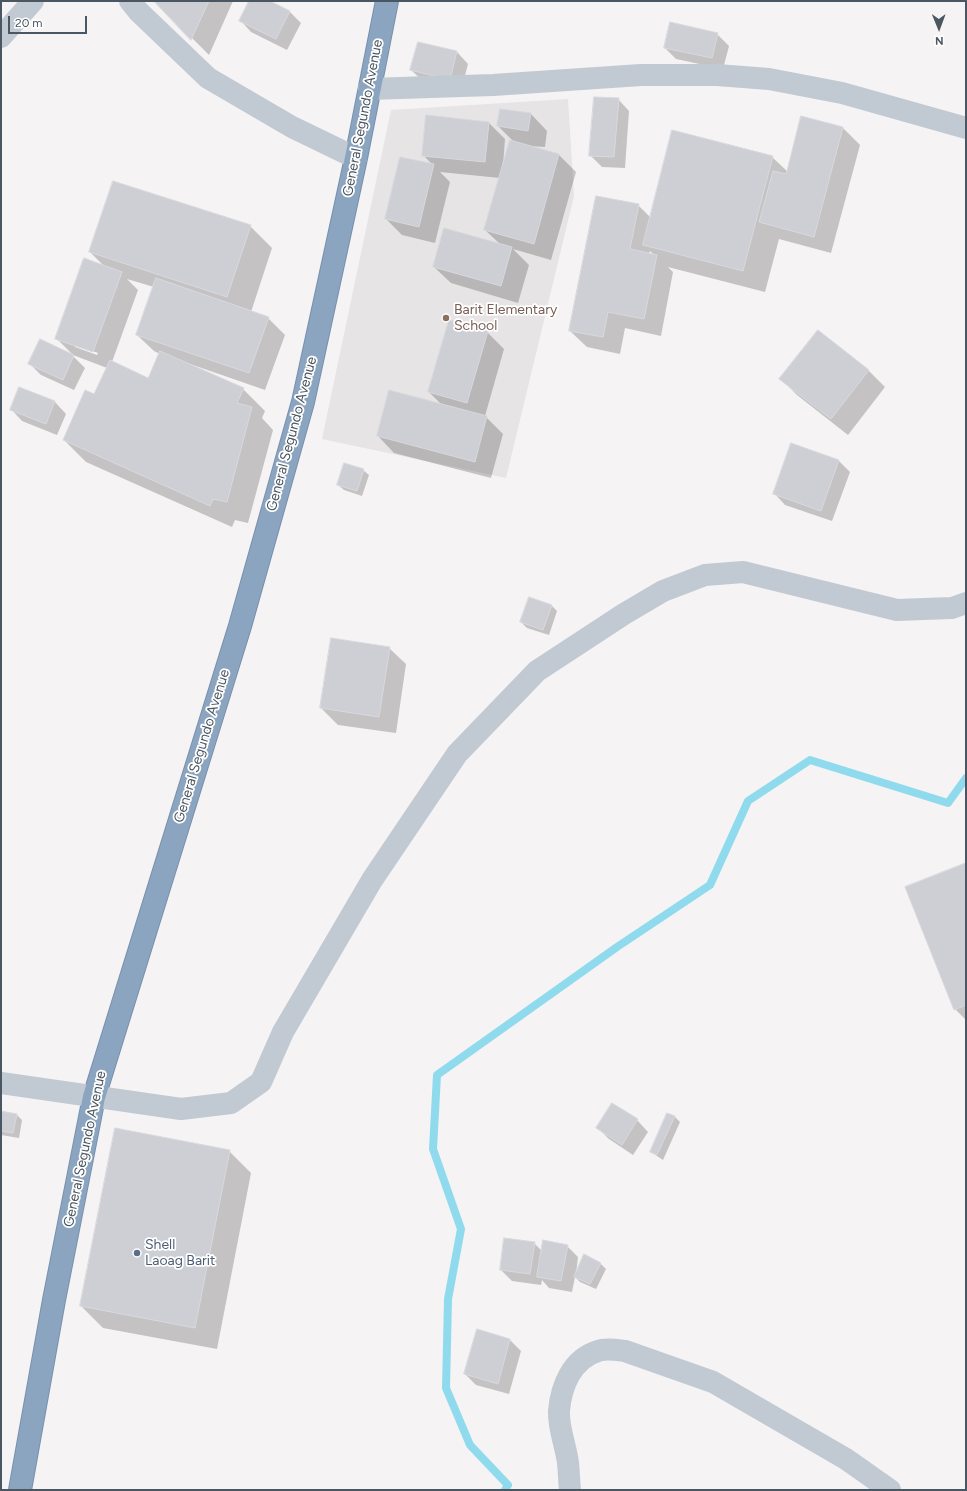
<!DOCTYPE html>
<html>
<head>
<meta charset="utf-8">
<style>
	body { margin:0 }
	#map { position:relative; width:967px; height:1491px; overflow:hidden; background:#f5f3f3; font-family:Figtree,sans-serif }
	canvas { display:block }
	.frame { position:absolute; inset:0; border:2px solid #4a5661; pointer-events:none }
	.north { position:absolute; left:919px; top:8px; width:40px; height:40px; -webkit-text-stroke:3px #fff; paint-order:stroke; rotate:179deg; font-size:11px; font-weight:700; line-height:16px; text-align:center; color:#4a5661 }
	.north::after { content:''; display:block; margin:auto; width:14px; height:18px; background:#4a5661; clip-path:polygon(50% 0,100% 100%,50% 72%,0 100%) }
	.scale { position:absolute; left:8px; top:16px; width:79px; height:18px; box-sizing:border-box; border:2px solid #4a5661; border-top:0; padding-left:5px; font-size:12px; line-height:14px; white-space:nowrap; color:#4a5661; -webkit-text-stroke:3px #fff; paint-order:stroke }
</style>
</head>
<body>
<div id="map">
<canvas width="967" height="1491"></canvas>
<div class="frame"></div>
<div class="north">N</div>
<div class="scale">20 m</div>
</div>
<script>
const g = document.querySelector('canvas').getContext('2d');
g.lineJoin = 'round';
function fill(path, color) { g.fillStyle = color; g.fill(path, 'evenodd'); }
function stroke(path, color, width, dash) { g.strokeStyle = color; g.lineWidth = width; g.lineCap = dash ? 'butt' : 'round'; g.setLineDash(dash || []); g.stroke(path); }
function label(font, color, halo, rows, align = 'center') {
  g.font = font + ' Figtree,sans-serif'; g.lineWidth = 3.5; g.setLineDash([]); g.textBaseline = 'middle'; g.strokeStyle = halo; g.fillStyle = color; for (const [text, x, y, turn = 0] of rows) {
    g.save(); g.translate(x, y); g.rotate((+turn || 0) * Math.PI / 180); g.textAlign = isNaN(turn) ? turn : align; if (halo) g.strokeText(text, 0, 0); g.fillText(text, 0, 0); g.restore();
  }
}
const education = new Path2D(`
	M568,99L574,196L506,478L322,439L391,110Z`);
const shadow = new Path2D(`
	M155,1H233L209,55Z
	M250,1H268L290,12L301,23L287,50L251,32L240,20Z
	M717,34L729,46L723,69L676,59L665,48Z
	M418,43L457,52L468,64L461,91L423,81L411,70Z
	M618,99L629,111L625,168L602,167L590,155Z
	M531,114L547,131L545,147L527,146L559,155L576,172L551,260L513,249L529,265L518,303L451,283L434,267L501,245L485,230L500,178L440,172L450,182L435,243L402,235L386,219L433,165L423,155L489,123L505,139L503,166L515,143L498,126Z
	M802,117L843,128L860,145L831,253L779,239L765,292L668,267L673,272L661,336L625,328L620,354L587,347L570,331L638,205L651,218L772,157L788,172ZM650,251L654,255L649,254Z
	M250,226L272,248L251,312L268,318L285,335L265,390L190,364L189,365L243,389L265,411L262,418L273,430L248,523L235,520L232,527L86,462L64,440L95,395L107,368L73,355L56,338L105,267L90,252ZM127,279L154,287L137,335L154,351L160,354L149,379L112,362L138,290ZM75,345L98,353L97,355L75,347Z
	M487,332L504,349L485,416L503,434L491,478L394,453L378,436L442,405L429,392Z
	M73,356L85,368L74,390L41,375L29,363Z
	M868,370L885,387L848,435L797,395L781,379Z
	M19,388L55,402L66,414L57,435L22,421L11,409Z
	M792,444L839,461L850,472L832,521L785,505L774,493Z
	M363,470L369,475L362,496L344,490L338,485Z
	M530,598L552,606L557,611L549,635L527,628L521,622Z
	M389,648L406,664L396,733L338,725L321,708Z
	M966,864V1020L955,1009Z
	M1,1112L17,1115L22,1120L19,1138L1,1135Z
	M668,1114L675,1117L680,1122L663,1160L651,1152Z
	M637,1120L648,1132L633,1155L609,1139L598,1128Z
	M229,1151L251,1173L217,1349L103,1328L81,1306Z
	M504,1239L534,1243L542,1251L567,1246L578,1257L576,1274L600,1263L606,1269L596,1289L580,1282L575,1277L572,1292L549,1288L542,1280L541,1285L512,1281L501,1270Z
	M477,1331L510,1340L521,1351L509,1394L476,1385L465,1374Z`);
const stream = new Path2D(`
	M505,1490L508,1485L470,1445L446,1388L448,1299L461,1229L433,1149L437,1075L617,947L710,885L748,801L810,760L948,803L966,778`);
const building = new Path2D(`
	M154,1H209L191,40Z
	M249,1H270L290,11L276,39L239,21Z
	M670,22L718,33L712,58L664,48Z
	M418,42L457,51L450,80L410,70Z
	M594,97L619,98L614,157L589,156Z
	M500,109L531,113L528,131L497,126Z
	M426,115L489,122L485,162L422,156Z
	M801,116L843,127L814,237L759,222L773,171L786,174Z
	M672,130L773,156L743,271L643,245Z
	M510,140L559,154L534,244L484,230Z
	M400,157L434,164L419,227L385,219Z
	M113,181L251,225L227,297L89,252Z
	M596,196L639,204L630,249L657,255L644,319L608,312L603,337L569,331Z
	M444,228L512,247L501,286L433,267Z
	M84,258L122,272L93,352L55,339Z
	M156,278L269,317L249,373L136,335Z
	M449,320L488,331L467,403L428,392Z
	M818,330L869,370L831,419L779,379Z
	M40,339L74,355L63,380L28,364Z
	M160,351L244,388L237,403L252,407L227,502L213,499L210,506L63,440L85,390L94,394L110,360L148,378Z
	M19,387L55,401L46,424L10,410Z
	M389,390L487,416L475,462L377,436Z
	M791,443L839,460L821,511L773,494Z
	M344,463L364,469L357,491L337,485Z
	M529,597L552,605L543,630L520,622Z
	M331,638L390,647L379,717L320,708Z
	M966,863V1005L954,1010L905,887Z
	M612,1103L638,1119L622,1145L596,1128Z
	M1,1111L17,1114L13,1133L1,1131Z
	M667,1113L675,1116L657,1155L650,1152Z
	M115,1128L230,1150L195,1328L80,1306Z
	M504,1238L535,1242L530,1274L500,1270Z
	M543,1240L568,1245L561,1281L537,1277Z
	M584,1254L601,1263L590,1284L574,1277Z
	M477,1329L510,1339L498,1384L464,1374Z`);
const minor = new Path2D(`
	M130,1L138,11L208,78L292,127L356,158
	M1,37L33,1
	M369,89L493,85L641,75H717L769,79L842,93L966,128
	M1,1083L181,1109L231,1103L261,1082L283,1032L372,880L457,754L537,671L624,614L663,591L705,575L743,572L897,610L952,608L966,603
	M570,1490C569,1481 569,1472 568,1463C566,1446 558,1428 559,1411C561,1386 572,1359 598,1351C606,1348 617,1350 625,1351L713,1382L846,1459L890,1490`);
const highway = new Path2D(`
	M20,1490L54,1300L94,1097L240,626L303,402L356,158L387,1`);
const markers = [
	[446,318,4,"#8d6e63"],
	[137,1253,4,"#5c6f8a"]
];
const streetNames = [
	["General Segundo Avenue",363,118,-79],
	["General Segundo Avenue",292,434,-75],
	["General Segundo Avenue",202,746,-73],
	["General Segundo Avenue",85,1149,-78]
];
const educationNames = [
	["Barit Elementary",454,310],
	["School",454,326]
];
const serviceNames = [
	["Shell",145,1245],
	["Laoag Barit",145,1261]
];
fill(education, '#e6e4e5');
fill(shadow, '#0003');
stroke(stream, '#90daee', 8);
fill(building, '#cdcfd5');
stroke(building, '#d7d9de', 1);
stroke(highway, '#7690ad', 24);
stroke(minor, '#c1cad2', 22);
stroke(highway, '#8ba5c1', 22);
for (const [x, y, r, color] of markers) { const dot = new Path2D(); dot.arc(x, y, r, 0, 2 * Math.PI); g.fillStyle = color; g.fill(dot); stroke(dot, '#fff', 1.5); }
label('14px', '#4a5661', '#fff', streetNames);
label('14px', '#785e54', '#fff', educationNames, 'left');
label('14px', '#4e5e75', '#fff', serviceNames, 'left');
</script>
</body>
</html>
